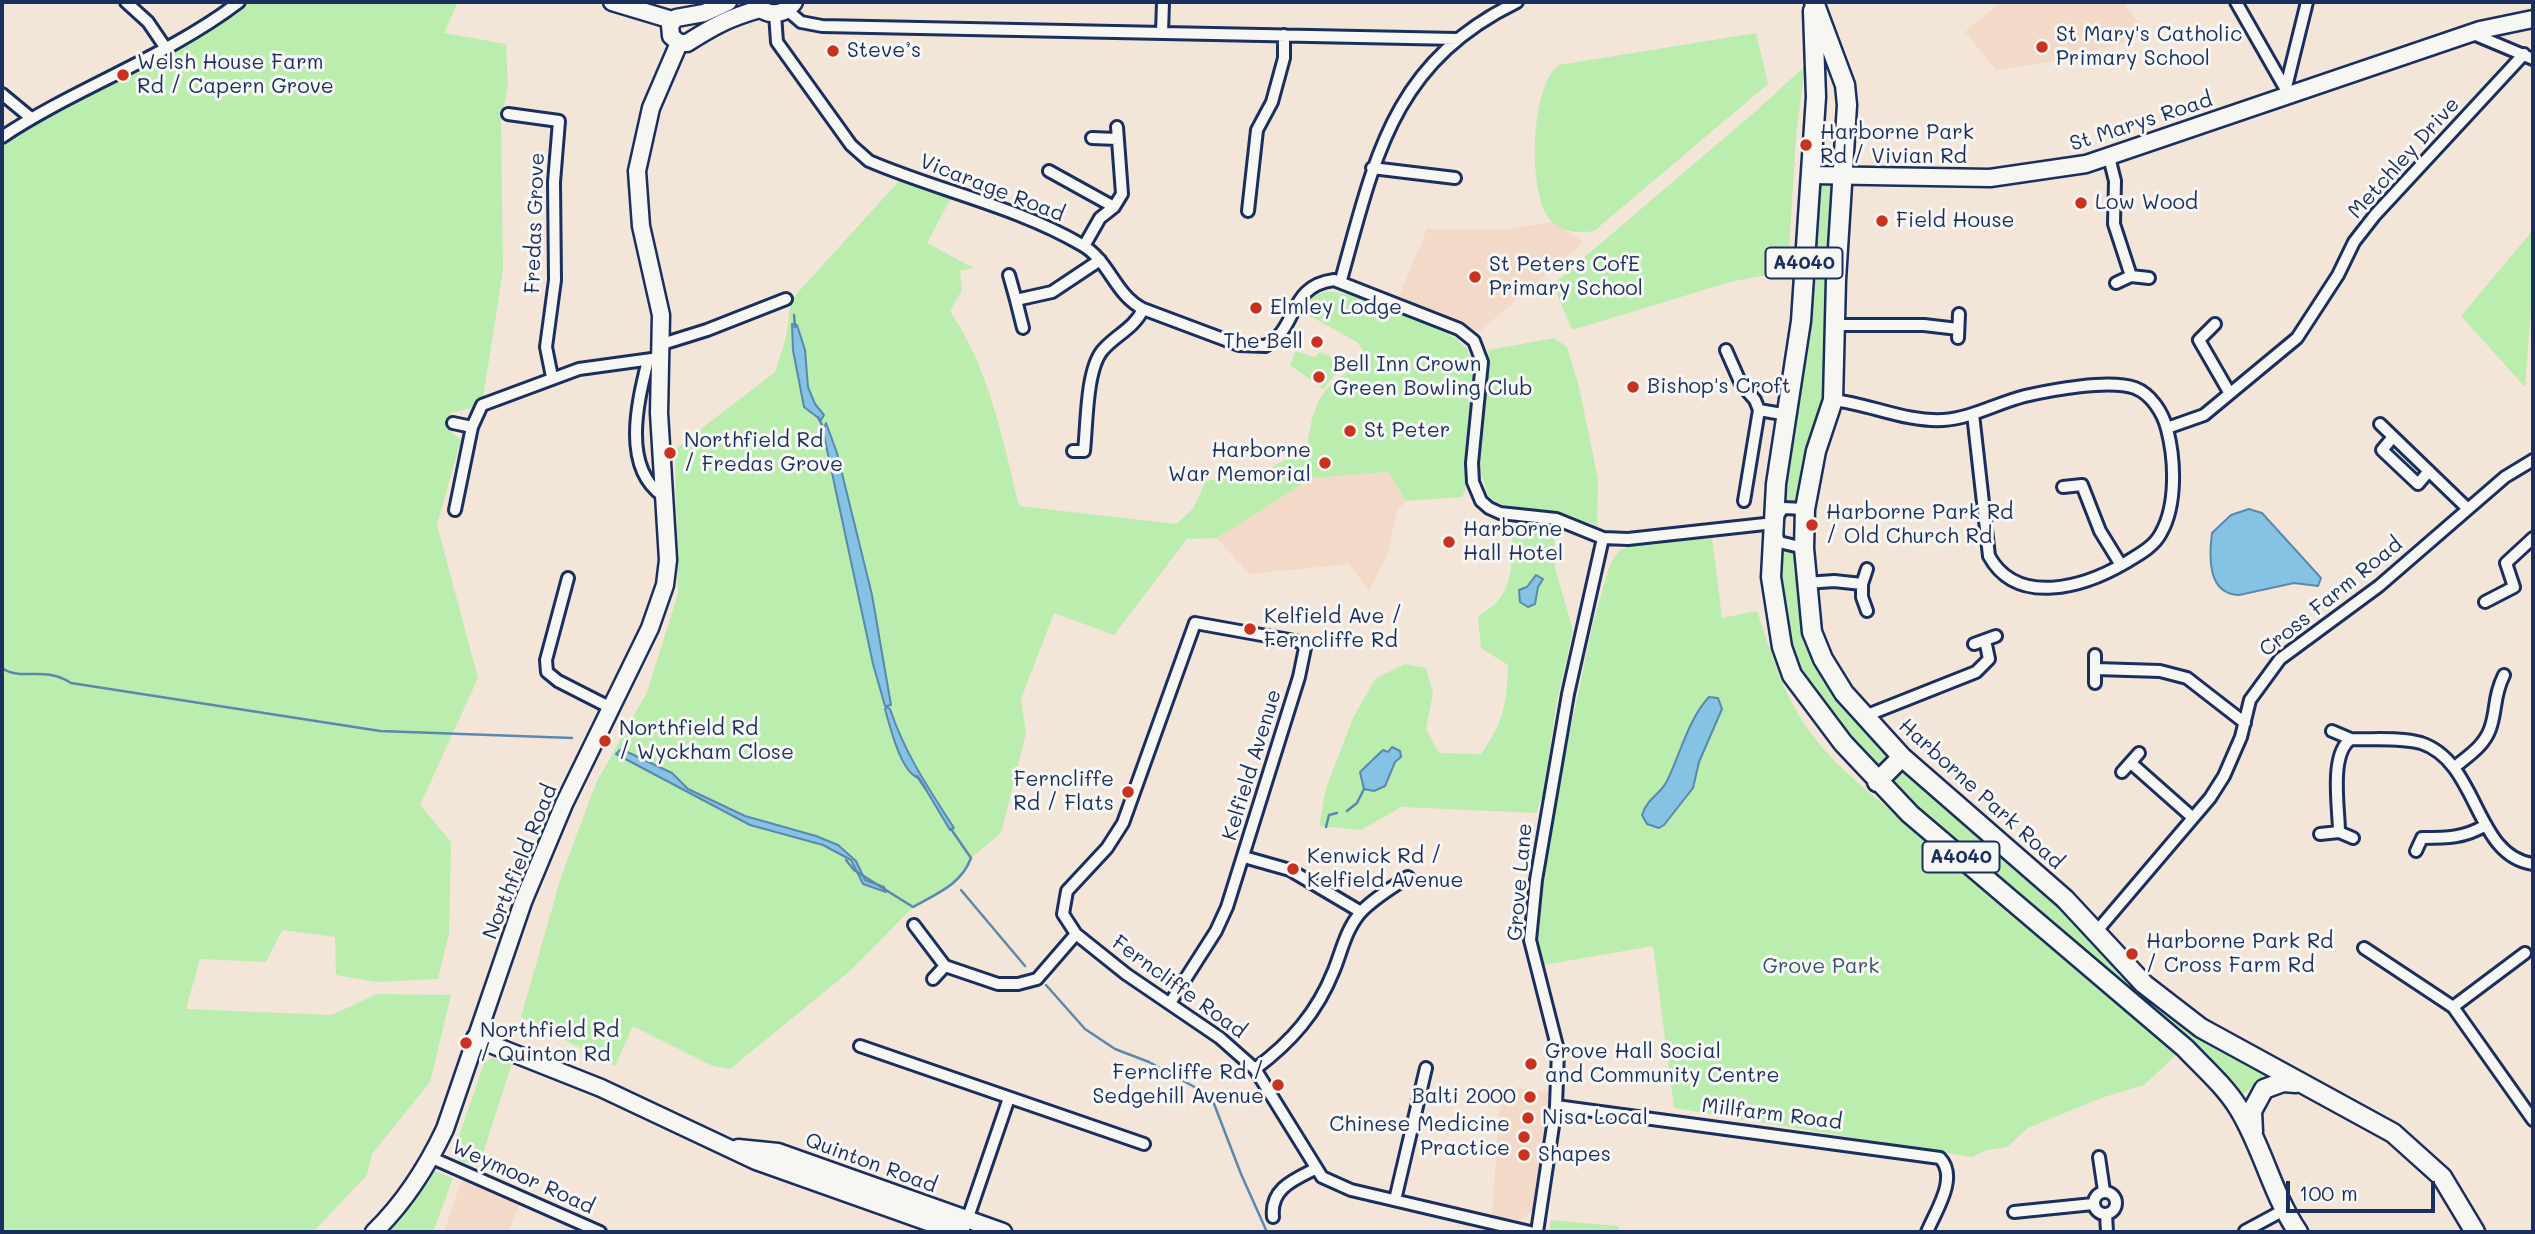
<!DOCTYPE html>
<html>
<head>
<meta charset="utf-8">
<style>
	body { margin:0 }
	#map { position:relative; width:2535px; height:1234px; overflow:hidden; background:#f4e5d9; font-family:Mali,sans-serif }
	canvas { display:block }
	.frame { position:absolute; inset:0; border:4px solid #1b2f5e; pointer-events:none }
	.scale { position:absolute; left:2286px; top:1181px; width:149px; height:32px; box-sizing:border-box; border:4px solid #1b2f5e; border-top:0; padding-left:9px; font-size:21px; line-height:24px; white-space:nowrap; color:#1b2f5e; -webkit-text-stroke:5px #f6f6f2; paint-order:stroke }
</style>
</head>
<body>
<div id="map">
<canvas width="2535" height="1234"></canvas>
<div class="frame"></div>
<div class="scale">100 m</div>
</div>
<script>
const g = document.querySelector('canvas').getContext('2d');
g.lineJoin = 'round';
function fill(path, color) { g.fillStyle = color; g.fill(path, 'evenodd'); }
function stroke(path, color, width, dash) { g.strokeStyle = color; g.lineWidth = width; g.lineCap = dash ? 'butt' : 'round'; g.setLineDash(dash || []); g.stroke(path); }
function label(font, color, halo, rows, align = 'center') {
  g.font = font + ' Mali,sans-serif'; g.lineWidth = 6; g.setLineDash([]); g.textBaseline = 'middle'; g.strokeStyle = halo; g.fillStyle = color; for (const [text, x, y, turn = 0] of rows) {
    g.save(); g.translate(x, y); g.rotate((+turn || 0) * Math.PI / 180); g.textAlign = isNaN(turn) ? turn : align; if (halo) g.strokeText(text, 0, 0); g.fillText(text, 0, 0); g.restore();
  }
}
const built = new Path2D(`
	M2001,2H2123L2148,35L2066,59L1996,70L1965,32Z
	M1552,222L1584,242L1479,332L1399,297L1427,229L1500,230Z
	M1388,472L1406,501L1397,510L1387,557L1369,590L1349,564L1249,574L1217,538L1312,478Z
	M1501,1087L1551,1092L1533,1210L1517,1222L1492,1216Z
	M462,1179L519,1205L509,1232H444Z`);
const green = new Path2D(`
	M249,2H458L444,33L506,44L508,86L501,121L503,270L482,405L451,413L447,428L461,440L437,525L478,678L420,805L451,842L449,933L438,979L377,982L336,975L335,937L282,930L266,962L200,959L186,1009L332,1015L377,994L451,995L430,1082L372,1154L367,1175L313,1232H2V146L48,114Z
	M1756,33L1768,84L1594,231C1580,233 1566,233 1553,223C1526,199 1530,85 1559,65Z
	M1805,66L1796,137L1788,267L1777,273L1730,282L1572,330L1553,284L1756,111Z
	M899,181L952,196L927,243L974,268L960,271L962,290L950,311C989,369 1003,439 1019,506L1176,524L1193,509L1206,481L1261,472L1307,449C1314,396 1322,385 1369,359L1357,342L1303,312C1305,308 1308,301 1311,298C1334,275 1427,325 1454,337L1467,349L1473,368L1465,491L1462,497L1406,501L1388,472L1312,478L1217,538L1187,539L1114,635L1054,613L1021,699L1026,733L1001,833L971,858L955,884L913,907L850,971L730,1069L713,1066L633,1026L615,1066L521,1017L561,877L596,783L647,692L678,594L675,449L775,372L786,338L791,300Z
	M1818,184L1837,185L1830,395L1802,498L1793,503L1785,501L1780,494Z
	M2533,230V281L2525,387L2461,316Z
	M1554,338L1567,347L1579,387L1598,479L1597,526L1564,514L1503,505L1494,501L1487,493L1479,466L1489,350Z
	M1296,351L1314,357L1320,352L1345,363L1323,389L1290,365Z
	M1535,526L1554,534L1555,568L1573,630L1556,706L1543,794L1536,813L1401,807L1361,830L1319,826L1326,788L1353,718L1375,679L1405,664L1426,668L1433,693L1426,729L1439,753L1481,754C1503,723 1507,704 1508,665L1481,648L1478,616C1512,598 1512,572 1512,537Z
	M1712,538L1722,618L1757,611C1771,653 1783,695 1810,732C1836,768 1877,798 1910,827C1998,904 2089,977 2176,1055L2144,1085L2101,1098L2028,1128L2007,1147L1987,1150L1972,1157L1674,1108L1653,946L1543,965L1535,942L1548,836L1593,623L1610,564L1619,551L1629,546Z
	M1778,547L1799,552L1807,631L1909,769L2078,923L2268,1072L2239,1098L2069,936L1877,771L1837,727L1799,673L1781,604Z
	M492,1058L512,1063L479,1166L461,1162L454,1151L484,1063Z
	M433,1171L453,1178L433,1232H387L407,1210Z
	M1551,1220L1618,1226L1619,1231L1630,1232H1549Z`);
const water = new Path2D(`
	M792,324L797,325L805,350L808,387L815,404L824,415L821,420L804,407L793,350Z
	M826,423L837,453L872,595L891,705L887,706H885L873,664L823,431Z
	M2249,509L2262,513L2321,578L2318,586L2294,583L2239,595C2207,594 2209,556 2212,533L2231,515Z
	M1536,575L1543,579L1538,587L1535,604L1528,607L1520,602L1519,590L1527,587Z
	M1709,697L1718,698L1722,709L1699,762L1693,788L1664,825L1659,828L1647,824L1642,815C1648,797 1660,795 1667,781C1681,752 1689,718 1709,697Z
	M887,707L890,709C905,754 929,789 954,828L950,830L919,778C901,773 890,727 885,709Z
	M1392,747L1400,751L1401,757L1395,762L1385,786L1374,791L1364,789L1360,772L1383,750L1388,752Z
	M621,749L672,773L688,789L745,816L816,836L838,845L856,861L865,880L884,887L886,892L863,884L851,860L823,845L750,825L616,754Z`);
const stream = new Path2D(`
	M794,315L795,327
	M818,417L824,429
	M2,668C22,682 43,665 71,683L380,731L572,738
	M917,776L925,788
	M1347,811L1357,803L1364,789
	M1326,827L1329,815L1337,813
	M846,860L854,870L913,907C936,894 961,885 971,858L951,829
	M961,890L1025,966
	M1046,985L1085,1029L1115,1049L1149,1062L1211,1096L1241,1174L1267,1232`);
const street = new Path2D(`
	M126,2L148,22L165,47
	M2236,2L2289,95
	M787,10L801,22L822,26L1457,39
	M775,14L777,42L851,145L869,161C939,191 1015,206 1082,245C1110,261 1114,294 1143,309L1239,345L1265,346C1299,329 1287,286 1334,280L1459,329L1474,341L1482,362L1472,463L1473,482L1481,501L1489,508L1500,513L1556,519L1603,538L1628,539L1774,523
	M1162,33L1163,2
	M2471,33L2533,59
	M2286,87L2307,2
	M2,94L31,118
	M508,114L559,121L554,182L555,280L546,347L552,377
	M2,137C77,87 167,57 239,2
	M1092,138L1117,139
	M2109,157L2115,181L2114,224L2131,276L2116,283
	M1372,168L1455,178
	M1049,171L1114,207
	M1248,211L1257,130L1272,102L1284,58V35
	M1084,246L1100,218L1114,207L1122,194L1117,127
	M1009,275L1016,300L1052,292L1100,260
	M2131,276L2149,278
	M1341,280C1375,158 1392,63 1517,2
	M1016,300L1023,328
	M2215,324L2199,340L2229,392
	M1836,325H1924L1958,329
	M1958,338L1959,314
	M659,345L707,330L786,299
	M1726,350L1741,384L1755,400L1759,410L1788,415
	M648,360C638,401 621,467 663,496
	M1833,400C1870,404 1905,422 1943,420C1972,418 1997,403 2025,396C2051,390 2109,379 2135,388C2151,394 2163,413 2167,429C2175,459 2177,505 2161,533C2154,547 2138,555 2125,563C2084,587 2017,607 1989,556L1973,414
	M453,423L472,427
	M2380,424L2467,508
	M2167,428L2204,415L2297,338L2338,275L2354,242L2375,215L2524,54
	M2393,437L2382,450L2418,484L2429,471
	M1073,451H1084C1087,425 1086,371 1102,351C1114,336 1135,328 1143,309
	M2063,487L2082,485L2100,531L2121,565
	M1744,501L1759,410
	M455,510L472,427L482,405L579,369L659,358
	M1777,517L1783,508L1805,509
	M1776,532L1779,542L1804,548
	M568,578L546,660L547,672L558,681L611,708
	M1806,583L1834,581L1862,584V597L1867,611
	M1862,584L1867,569
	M2485,602L2514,587L2506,563L2533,538
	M1974,644L1996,636
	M2095,655V683
	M2096,669L2160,671L2187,678L2245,723
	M1865,716L1976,672L1989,659L1985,640
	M2332,731L2351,739
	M2131,763L2192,817
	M2456,766C2468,756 2484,746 2490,729C2497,710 2493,697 2504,675
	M2122,772L2139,753
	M2339,832L2353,838
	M2320,834L2339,832C2339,808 2329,754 2351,739C2372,740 2400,737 2421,743C2479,762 2474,856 2533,864
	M2416,851L2422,838C2447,838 2464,838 2486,825
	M1244,857L1290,870L1361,912
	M914,925L945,966L998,984H1018L1037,979L1076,934
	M2096,932L2210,798L2224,776L2241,737L2250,700L2280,659L2379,586L2505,477L2533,460
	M2364,948L2453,1007L2533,1120
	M933,979L945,966
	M1170,1003L1216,931L1227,907L1299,677L1306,643L1195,623L1123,823L1107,848L1067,891L1063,914L1076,934L1126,974L1220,1038L1255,1069L1322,1177L1351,1190L1530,1232
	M2453,1007L2525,953
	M860,1046L1144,1144
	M1255,1069C1291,1042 1317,1013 1334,970C1342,950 1346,929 1361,912C1374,898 1393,887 1408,877
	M1556,1106L1940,1158C1959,1178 1935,1212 1927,1232
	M2099,1157L2104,1191
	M432,1158L600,1232
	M2094 1203a11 11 0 1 1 22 0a11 11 0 1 1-22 0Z
	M1395,1200L1426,1068
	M2014,1212L2093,1204
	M2106,1214L2107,1232
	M1273,1217C1270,1189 1293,1180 1315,1169
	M2245,1231L2284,1210
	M963,1232L1009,1098
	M1537,1232L1556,1106L1558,1050L1530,940L1536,880L1568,694L1603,538`);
const secondary = new Path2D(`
	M612,2L672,20
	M728,2L704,13L676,18L670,25L671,36L679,43H687C714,26 728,18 760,9
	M755,2C765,17 783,17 794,2
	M1811,175L1990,178L2086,164L2480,30L2533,19
	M475,1038L601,1088L756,1161L956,1232
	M738,1148L778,1152L1003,1232
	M374,1232C404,1203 427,1167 445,1129L523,902L564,804L650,628L665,585L668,560L659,413L661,315L641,226L637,171L651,108L679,43`);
const primary = new Path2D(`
	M1814,2L1845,85L1847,105L1836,280L1833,400L1816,451L1805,509L1804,548L1812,632L1823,659L1844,693L1902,757L2065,899L2144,984L2201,1028L2393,1133L2442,1177L2475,1232
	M1813,11L1816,97L1801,321L1776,484L1771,577L1782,647L1792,675L1843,743L1910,814L2185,1048C2203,1067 2225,1086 2239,1109C2263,1148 2272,1194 2298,1232
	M1877,782L1902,757
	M2253,1132L2252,1111L2264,1089L2283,1082L2296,1083`);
const markers = [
	[2042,47,7,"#c8321e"],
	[833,51,7,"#c8321e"],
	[123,75,7,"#c8321e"],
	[1806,145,7,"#c8321e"],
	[2081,203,7,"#c8321e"],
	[1882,221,7,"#c8321e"],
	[1475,277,7,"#c8321e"],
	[1256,308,7,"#c8321e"],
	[1317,342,7,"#c8321e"],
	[1319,377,7,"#c8321e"],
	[1633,387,7,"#c8321e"],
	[1350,431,7,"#c8321e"],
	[670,453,7,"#c8321e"],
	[1325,463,7,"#c8321e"],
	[1812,525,7,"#c8321e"],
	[1449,542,7,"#c8321e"],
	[1250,629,7,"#c8321e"],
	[605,741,7,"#c8321e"],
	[1128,792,7,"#c8321e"],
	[1293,869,7,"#c8321e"],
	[2132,954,7,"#c8321e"],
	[466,1043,7,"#c8321e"],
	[1531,1064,7,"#c8321e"],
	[1278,1085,7,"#c8321e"],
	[1530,1097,7,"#c8321e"],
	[1528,1118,7,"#c8321e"],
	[1524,1137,7,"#c8321e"],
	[1524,1155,7,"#c8321e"]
];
const shields = [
	[1804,263,77],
	[1961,857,77]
];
const shieldNames = [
	["A4040",1804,263],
	["A4040",1961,857]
];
const poiNames = [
	["St Mary's Catholic",2056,35],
	["Primary School",2056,59],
	["Steve’s",847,51],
	["Welsh House Farm",137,63],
	["Rd / Capern Grove",137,87],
	["Harborne Park",1820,133],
	["Rd / Vivian Rd",1820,157],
	["Low Wood",2095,203],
	["Field House",1896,221],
	["St Peters CofE",1489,265],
	["Primary School",1489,289],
	["Elmley Lodge",1270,308],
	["The Bell",1303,342,"right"],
	["Bell Inn Crown",1333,365],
	["Green Bowling Club",1333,389],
	["Bishop's Croft",1647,387],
	["St Peter",1364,431],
	["Northfield Rd",684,441],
	["/ Fredas Grove",684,465],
	["Harborne",1311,451,"right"],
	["War Memorial",1311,475,"right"],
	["Harborne Park Rd",1826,513],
	["/ Old Church Rd",1826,537],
	["Harborne",1463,530],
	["Hall Hotel",1463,554],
	["Kelfield Ave /",1264,617],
	["Ferncliffe Rd",1264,641],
	["Northfield Rd",619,729],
	["/ Wyckham Close",619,753],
	["Ferncliffe",1114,780,"right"],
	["Rd / Flats",1114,804,"right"],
	["Kenwick Rd /",1307,857],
	["Kelfield Avenue",1307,881],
	["Harborne Park Rd",2146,942],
	["/ Cross Farm Rd",2146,966],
	["Northfield Rd",480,1031],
	["/ Quinton Rd",480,1055],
	["Grove Hall Social",1545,1052],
	["and Community Centre",1545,1076],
	["Ferncliffe Rd /",1264,1073,"right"],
	["Sedgehill Avenue",1264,1097,"right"],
	["Balti 2000",1516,1097,"right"],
	["Nisa Local",1542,1118],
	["Chinese Medicine",1510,1125,"right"],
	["Practice",1510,1149,"right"],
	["Shapes",1538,1155]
];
const streetNames = [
	["St Marys Road",2141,122,-18],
	["Metchley Drive",2404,158,-48],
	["Vicarage Road",992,188,21],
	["Fredas Grove",535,223,-88],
	["Cross Farm Road",2331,597,-39],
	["Kelfield Avenue",1252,765,-73],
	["Harborne Park Road",1981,794,42],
	["Northfield Road",520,862,-68],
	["Grove Lane",1520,882,-85],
	["Ferncliffe Road",1179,987,36],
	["Millfarm Road",1772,1114,7],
	["Quinton Road",871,1163,20],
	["Weymoor Road",523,1177,24]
];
const parkNames = [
	["Grove Park",1821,967]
];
fill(built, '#f2d9c8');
fill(green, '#baedae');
fill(water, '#84c3e4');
stroke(water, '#5a88ae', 2);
stroke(stream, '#5a88ae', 2.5);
stroke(street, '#1b2f5e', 16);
stroke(secondary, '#1b2f5e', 21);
stroke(primary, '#1b2f5e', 23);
stroke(street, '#f6f6f2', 10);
stroke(secondary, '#f6f6f2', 16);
stroke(primary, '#f6f6f2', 18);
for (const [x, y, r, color] of markers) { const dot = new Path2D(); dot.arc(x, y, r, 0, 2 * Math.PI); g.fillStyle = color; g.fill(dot); stroke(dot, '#f6f6f2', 2.5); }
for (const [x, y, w] of shields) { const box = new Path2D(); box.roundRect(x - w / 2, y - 15.5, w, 31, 5); g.fillStyle = '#f6f6f2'; g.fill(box); stroke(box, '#1b2f5e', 2); }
label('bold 19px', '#1b2f5e', null, shieldNames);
label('21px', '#1b2f5e', '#f6f6f2', poiNames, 'left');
label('21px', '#1b2f5e', '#f6f6f2', streetNames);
label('21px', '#3b556e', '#f6f6f2', parkNames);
</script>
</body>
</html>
